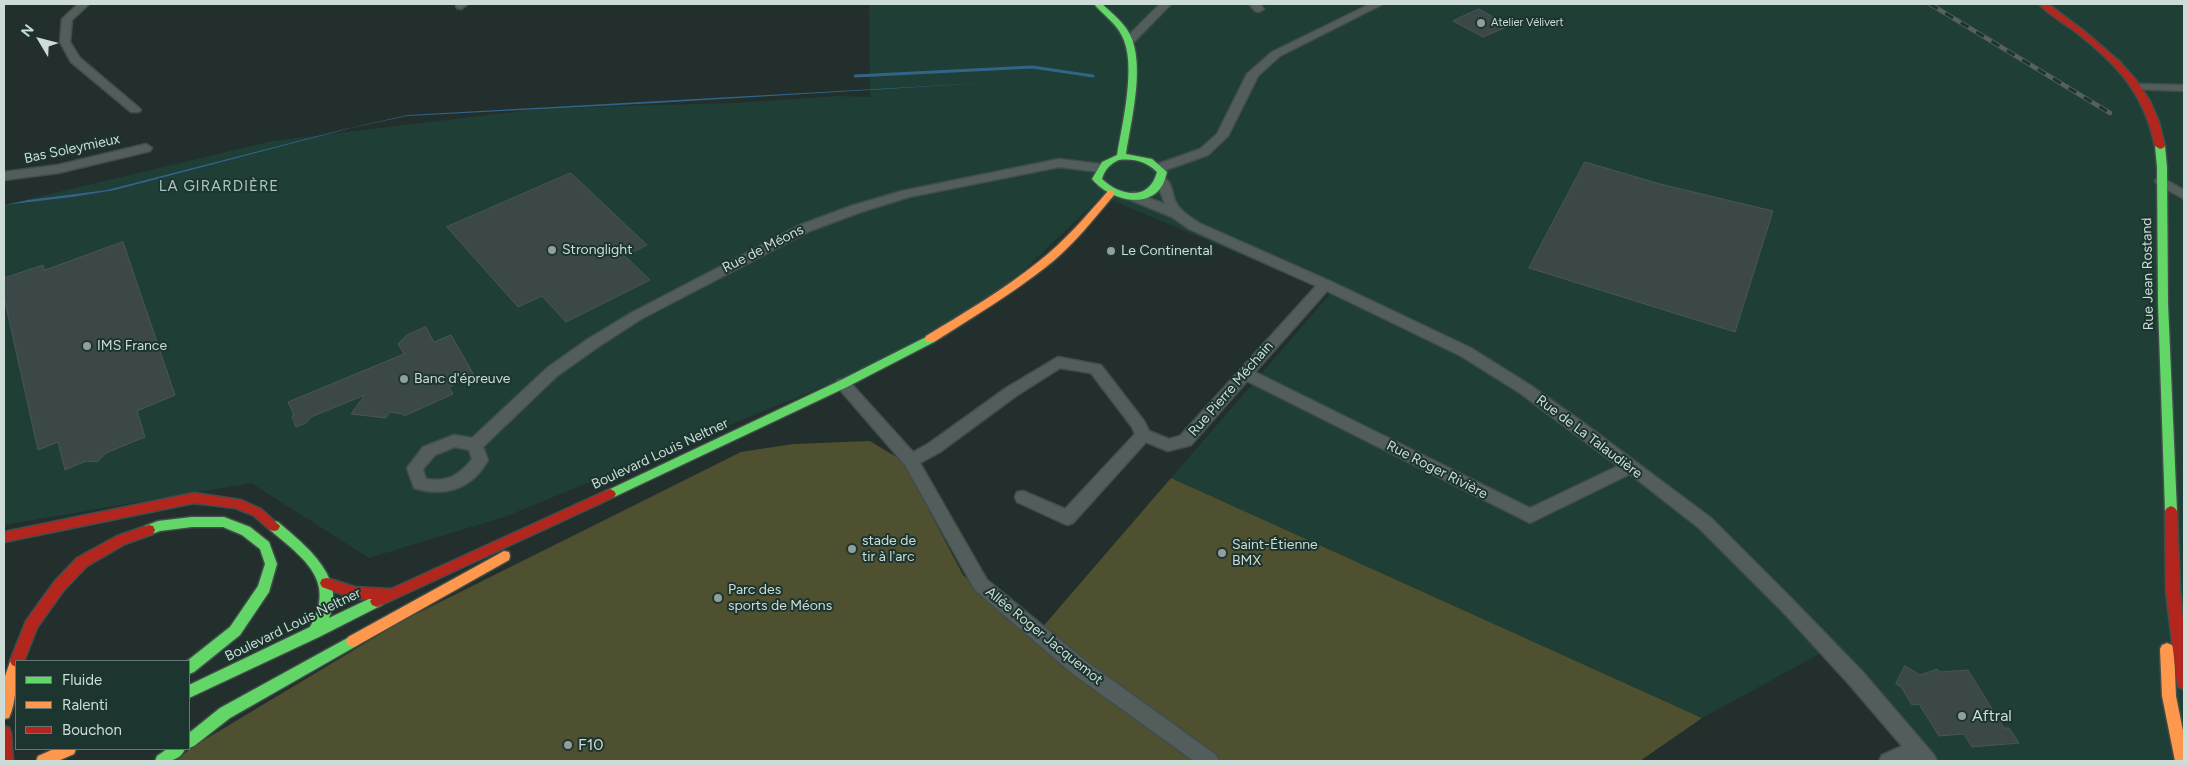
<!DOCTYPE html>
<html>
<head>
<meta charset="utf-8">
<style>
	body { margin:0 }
	#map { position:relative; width:2188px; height:765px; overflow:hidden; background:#222f2c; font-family:Figtree,sans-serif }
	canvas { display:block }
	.frame { position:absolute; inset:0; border:5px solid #cddcd7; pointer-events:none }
	.legend { position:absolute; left:15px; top:660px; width:175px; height:90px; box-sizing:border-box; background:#1c352f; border:1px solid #637872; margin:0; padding:6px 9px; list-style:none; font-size:15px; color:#cddcd7 }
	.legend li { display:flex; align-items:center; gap:10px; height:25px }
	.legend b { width:25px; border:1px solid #637872 }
	.north { position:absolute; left:15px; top:15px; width:50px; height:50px; -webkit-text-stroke:4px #1c352f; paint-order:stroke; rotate:307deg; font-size:14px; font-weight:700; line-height:20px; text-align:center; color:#cddcd7 }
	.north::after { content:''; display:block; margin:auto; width:18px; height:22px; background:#cddcd7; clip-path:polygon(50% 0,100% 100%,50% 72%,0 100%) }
</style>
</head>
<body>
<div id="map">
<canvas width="2188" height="765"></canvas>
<div class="frame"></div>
<ul class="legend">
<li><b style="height:6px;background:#63d668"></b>Fluide</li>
<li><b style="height:6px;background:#ff974d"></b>Ralenti</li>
<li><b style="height:6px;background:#b3261e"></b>Bouchon</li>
</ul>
<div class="north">N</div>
</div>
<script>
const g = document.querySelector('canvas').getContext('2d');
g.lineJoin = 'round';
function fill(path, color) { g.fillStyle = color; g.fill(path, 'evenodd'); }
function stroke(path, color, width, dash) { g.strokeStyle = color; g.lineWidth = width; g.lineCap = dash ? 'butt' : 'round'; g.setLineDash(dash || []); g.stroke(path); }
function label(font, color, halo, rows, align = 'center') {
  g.font = font + ' Figtree,sans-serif'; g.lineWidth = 4; g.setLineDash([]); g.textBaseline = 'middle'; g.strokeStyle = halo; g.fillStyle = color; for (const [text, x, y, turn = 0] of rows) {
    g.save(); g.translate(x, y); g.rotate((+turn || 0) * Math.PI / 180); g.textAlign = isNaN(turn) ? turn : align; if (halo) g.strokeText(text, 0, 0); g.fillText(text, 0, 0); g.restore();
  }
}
const built = new Path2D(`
	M869,4H2184V761H1935L1836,645L1702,718L1171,478L1331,293L1102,196L1023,271L958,320L842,379L507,516L369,558L251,483L4,525V205L272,141L546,108L734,103L836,96L870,97Z`);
const green = new Path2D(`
	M870,441L903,461L963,575L1034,637L1171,478L1702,718L1640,761H176L191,748L402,621L741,452L793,444Z`);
const water = new Path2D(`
	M1001,82L656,103L407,116L351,128L115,190L72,197L4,205L28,200L107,190L341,130L408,115Z`);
const stream = new Path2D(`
	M855,76L1032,67L1093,76`);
const building = new Path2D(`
	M1479,9L1509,26L1483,37L1453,21Z
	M1585,162L1660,184L1773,211L1735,332L1529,268Z
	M571,173L647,245L625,256L650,280L566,322L542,296L518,307L447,227Z
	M123,242L175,395L137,411L145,437L106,453L97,462L86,461L65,470L58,442L38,450L4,297V278L43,265L44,270Z
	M426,327L434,342L451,335L474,375L449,387L453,394L404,416L403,414L390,412L386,418L351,414L365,395L311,417L306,423L296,427L292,416L294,415L288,402L404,354L398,344L407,335Z
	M1905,666L1920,675L1937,669L1940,672L1968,670L2004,728H2009L2019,743L1972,747L1964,734L1939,736L1919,704L1912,705L1901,687L1896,684Z`);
const street = new Path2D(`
	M78,4H89L72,20L70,42L80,58L139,108L141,110L139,112H131L71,62L60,42L62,19Z
	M457,4H468L461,9L457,8L456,6Z
	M1160,4H1171L1133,43H1125L1124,41L1125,39Z
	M1249,4H1260L1264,9L1259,12L1255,11Z
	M1370,4H1383L1280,56L1258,76L1228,136L1208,155L1163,171H1155L1153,168L1155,165L1200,149L1217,134L1247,74L1272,52Z
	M2138,84L2184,85V91L2134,89L2132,87Z
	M146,144L152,148L150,151L58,173L4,180V172L58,165Z
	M1059,159L1100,164L1106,168L1100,172L1059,167L909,197L861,212L810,231L641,319L598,347L557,376L483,447L488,460C473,488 445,498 414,488L407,468L423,447L454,435L472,438L547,368L588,339L631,313L800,225L851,206L902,191ZM455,447L469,450L472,459C459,476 447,482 426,479L423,469L435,455Z
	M1162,177C1172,180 1172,193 1175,201C1180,211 1189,216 1199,223L1330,281L1471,348L1530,385L1581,421L1711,518L1795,602L1862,671L1934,755L1937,761H1879L1882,755L1902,746L1848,683L1783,612L1699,528L1630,474L1530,523L1247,381L1191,445L1168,451L1146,442L1073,523L1067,525L1017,502L1015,497L1017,492L1023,491L1065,509L1135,434L1132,427L1091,373L1060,368L1016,396L940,452L920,463L987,580L1087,662L1216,755L1219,761H1194L1073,674L975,590L905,465L835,384L838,380L843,379L848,380L913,452L928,444L1006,388L1058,357L1101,365L1144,421L1149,431L1169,439L1180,436L1316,286L1189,229L1172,217L1128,199L1127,196L1133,192L1165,204L1156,181ZM1327,291L1461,356L1520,393L1618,466L1530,508L1255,372Z
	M2161,177L2184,190V199L2157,184L2155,181L2157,178Z`);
const fast = new Path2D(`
	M1094,4H1102C1113,14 1127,25 1132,39C1144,71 1131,121 1126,154L1152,159L1167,172C1165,180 1163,187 1156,193C1137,208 1106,196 1092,179L1102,162L1117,155C1122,125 1137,64 1122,36C1116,23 1103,15 1094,4ZM1119,160C1134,158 1147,162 1157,172C1149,202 1120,196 1102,179C1105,169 1110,164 1119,160Z
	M2160,143L2165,146L2167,167L2168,303L2177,511L2175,514L2171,516L2167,514L2165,511L2158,303L2157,167L2155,146Z
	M930,335L934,336L935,339L934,342L847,387L614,497H606L604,494L606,491L839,381Z
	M192,517H224L250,527L269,542L277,564L269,592L240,635L194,672L189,674V661H187L230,627L258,586L265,564L260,549L242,535L223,527H192L160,531L149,535L145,534L143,530L145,526L158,521Z
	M274,521L278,522C306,546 347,577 329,618L377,595L382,597L384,601L382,605L319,637L189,698V685L310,627C337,580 303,558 270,530L268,526L270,522Z
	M353,635L358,637L360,641L358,645L230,718L194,746L189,748V733L220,708Z
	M167,749H185C179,762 168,761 155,761L157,756Z`);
const slow = new Path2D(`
	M1111,190L1114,191V195C1093,220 1072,247 1046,267C1010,295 972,318 934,342H926L925,339L926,336C964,313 1003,290 1038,262C1064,242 1086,216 1108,191Z
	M504,551L509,552L510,556L509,560L358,645L353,647L348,645L346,641L348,637Z
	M2167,643L2172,645L2174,649L2176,696L2184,736V761H2175L2162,696L2160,649L2162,645Z
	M16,657L22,661H16C16,680 17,700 9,718L4,719V679L11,659Z
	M54,749H76L74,754L58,761H36L38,756Z`);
const jam = new Path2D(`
	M2039,4H2048L2084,31L2120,62L2136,80L2150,101L2159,122L2165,146L2163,148L2160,149L2155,146C2144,93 2118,65 2076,32C2064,23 2049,15 2039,4Z
	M610,489L614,491L616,494L614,497L377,607L372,605L370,601L372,599H355L322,587L320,583L322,579L327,578L355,587L391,589Z
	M194,493L241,500L261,509L280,526L278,530L274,531L270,530L253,515L235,508L194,503L4,542V532Z
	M2171,506L2175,508L2177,511L2180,591L2184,629V689L2179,687L2177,683L2166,591L2165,511L2167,508Z
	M149,525L153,526L155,530L153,534L125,544L87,566L64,590L37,628L24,661H16V667L12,665L10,661L26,621L54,582L77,558L117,536Z
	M4,726L9,728L11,733L13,761H4Z`);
const rail = new Path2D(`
	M1930,4L2110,113`);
const markers = [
	[1481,23,5,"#919f9b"],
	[552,250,5,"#919f9b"],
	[1111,251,5,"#919f9b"],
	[87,346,5,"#919f9b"],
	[404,379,5,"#919f9b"],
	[852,549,5,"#919f9b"],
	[1222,553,5,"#919f9b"],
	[718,598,5,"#919f9b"],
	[1962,716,5,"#919f9b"],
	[568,745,5,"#919f9b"]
];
const farPoinames = [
	["Atelier Vélivert",1491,23]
];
const streetNames = [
	["Bas Soleymieux",72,149,-12],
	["Rue de Méons",763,249,-27],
	["Rue Jean Rostand",2148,274,-91],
	["Rue Pierre Méchain",1231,389,-49],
	["Rue de La Talaudière",1589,437,37],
	["Boulevard Louis Neltner",660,454,-25],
	["Rue Roger Rivière",1437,470,27],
	["Boulevard Louis Neltner",293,625,-26],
	["Allée Roger Jacquemot",1044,636,39]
];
const poiNames = [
	["Stronglight",562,250],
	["Le Continental",1121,251],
	["IMS France",97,346],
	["Banc d'épreuve",414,379],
	["stade de",862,541],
	["tir à l'arc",862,557],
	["Saint-Étienne",1232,545],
	["BMX",1232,561],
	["Parc des",728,590],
	["sports de Méons",728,606]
];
const neighbourhoodNames = [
	["LA GIRARDIÈRE",219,187]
];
const nearPoinames = [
	["Aftral",1972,716],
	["F10",578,745]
];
fill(built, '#1e3e36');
fill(green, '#4f502f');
fill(water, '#32648a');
stroke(stream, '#32648a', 3);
fill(building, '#3c4847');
stroke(building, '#4a5555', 1);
stroke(street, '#414d4a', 3);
stroke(fast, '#414d4a', 3);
stroke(slow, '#414d4a', 3);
stroke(jam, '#414d4a', 3);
fill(street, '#535e5c');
fill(fast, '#63d668');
fill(slow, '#ff974d');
fill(jam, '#b3261e');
stroke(rail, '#58605e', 4.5);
stroke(rail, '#1c352f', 3, [9]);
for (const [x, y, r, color] of markers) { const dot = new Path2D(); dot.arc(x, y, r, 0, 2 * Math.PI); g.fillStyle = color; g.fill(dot); stroke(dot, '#1c352f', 2); }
label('11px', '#cddcd7', '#1c352f', farPoinames, 'left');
label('14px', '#cddcd7', '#1c352f', streetNames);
label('14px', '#cddcd7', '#1c352f', poiNames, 'left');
g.letterSpacing = '1px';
label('15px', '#a9c6be', '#1c352f', neighbourhoodNames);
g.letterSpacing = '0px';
label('16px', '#cddcd7', '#1c352f', nearPoinames, 'left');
</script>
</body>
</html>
